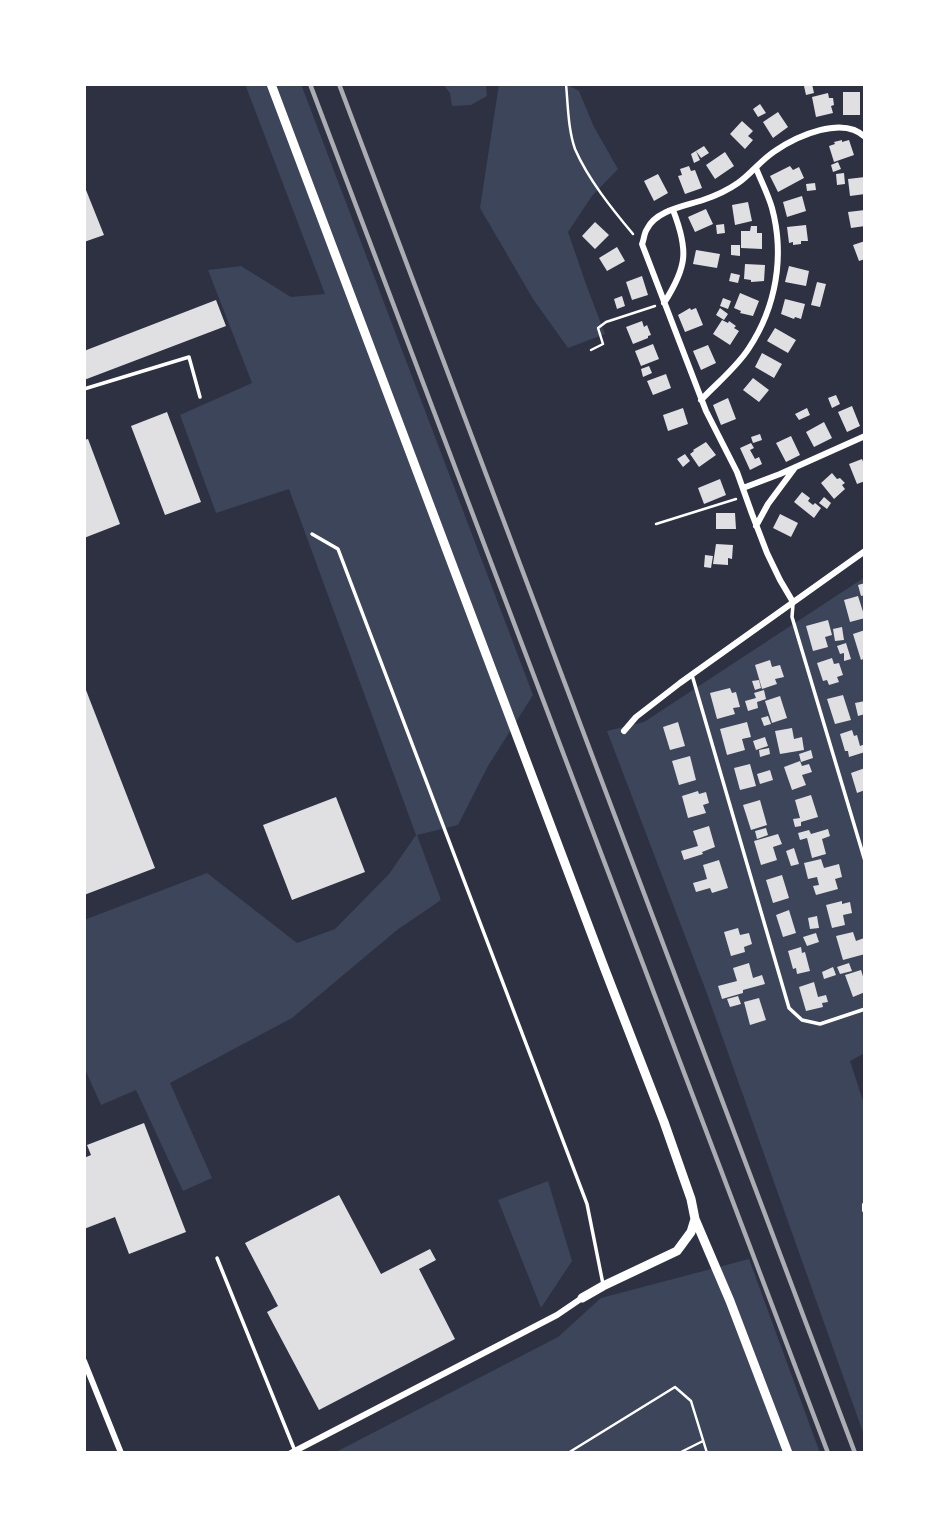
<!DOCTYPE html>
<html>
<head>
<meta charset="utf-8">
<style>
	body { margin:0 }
	#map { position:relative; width:949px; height:1537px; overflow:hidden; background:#2d3142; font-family:Cabin,sans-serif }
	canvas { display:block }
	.frame { position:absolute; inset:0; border:86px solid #fff; pointer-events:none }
</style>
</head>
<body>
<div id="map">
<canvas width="949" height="1537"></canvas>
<div class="frame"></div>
</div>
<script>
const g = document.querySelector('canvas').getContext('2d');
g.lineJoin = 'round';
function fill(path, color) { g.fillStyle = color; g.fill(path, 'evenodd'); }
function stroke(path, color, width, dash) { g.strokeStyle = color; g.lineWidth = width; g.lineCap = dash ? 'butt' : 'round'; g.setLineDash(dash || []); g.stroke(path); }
const green = new Path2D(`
	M245,84H301L533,695L488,766L458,825L417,835L441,900L397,930L292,1018L170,1083L212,1178L183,1191L136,1090L101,1105L84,1067V920L207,873L297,943L335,929L389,874L416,835L289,489L216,513L180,415L252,383L208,270L241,266L291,297L325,294Z
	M443,84H486L487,96L471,105L452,106L450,93Z
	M499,84H566L579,91L594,127L618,169L592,196L568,232L587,287L605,334L568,348L533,299L480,208Z
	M865,577V1053L850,1061L865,1107V1438L706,991L607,731L644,722Z
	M548,1181L572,1261L541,1308L498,1200Z
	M749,1259L820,1453H334L558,1337L601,1298Z`);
const building = new Path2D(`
	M812,84L814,93L806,95L804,86Z
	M843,92H860V115H843Z
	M828,93L829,98H833L834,105L831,106L833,113L816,117L812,97Z
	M760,104L766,113L758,117L753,109Z
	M778,112L788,127L773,138L763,122Z
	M742,121L753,131L748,136L753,140L745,149L730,134Z
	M842,140V142L849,140L854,155L834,162L829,146L835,144L834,142Z
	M704,146L709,153L701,158L696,151L700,160L694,163L691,154Z
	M725,152L734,166L715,179L706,165Z
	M838,162L841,169L833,172L831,165Z
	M689,166L691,171L695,170L702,188L685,194L678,176L682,175L680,169Z
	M790,166L793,170L799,167L804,178L778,192L770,176Z
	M844,173L845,184L837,185L836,174Z
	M658,174L668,193L654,201L644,181Z
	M865,177V194L850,196L848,179Z
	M815,183L816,190L807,191L806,184Z
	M84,185L104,235L84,242Z
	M802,196L806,211L787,217L783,202Z
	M748,202L752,221L735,225L732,205Z
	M706,209L713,224L695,232L688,217Z
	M865,210V226L851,228L848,212Z
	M595,222L609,235L595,249L582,236Z
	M724,224L725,233L717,234L716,225Z
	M806,225L808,241H801V244L793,245V242L789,243L787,227Z
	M751,226H757V233H762V249L741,248V231H750Z
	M865,241V259L859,261L853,245Z
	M731,245H740V256L731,255Z
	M617,247L625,261L607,271L599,258Z
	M696,250L720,254L717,268L693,264Z
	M745,264L765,265L764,281L751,282V280L744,279Z
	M789,266L809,271L806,286L785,282Z
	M731,273L740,275L738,283L729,281Z
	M642,276L648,295L632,300L626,282Z
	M817,282L826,284L820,307L811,305Z
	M740,293L759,301L753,316L740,313L741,311L734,308Z
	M622,296L625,306L617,309L614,299Z
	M723,298L731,301L728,309L720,306Z
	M785,299L805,304L801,319L795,317L794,319L781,314Z
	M216,300L226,326L84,380V351Z
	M690,308L691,310L696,308L703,325L685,332L678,315Z
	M720,308L728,314L724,320L716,315Z
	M722,320L728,323L729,321L736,326L734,328L739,331L730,345L713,334Z
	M642,321L644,327L647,325L651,335L648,336V338L633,344L626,327Z
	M775,328L796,340L788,353L767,341Z
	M653,344L659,359L641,366L635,351Z
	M708,345L716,363L701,370L693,351Z
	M762,353L782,364L774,378L755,367Z
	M649,366L652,373L643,377L641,369Z
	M666,374L671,388L653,395L647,381Z
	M753,378L769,390L759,402L743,390Z
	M836,395L840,404L832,408L828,398Z
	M728,398L736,419L721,425L713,405Z
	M852,406L860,426L847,432L838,412Z
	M683,408L688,424L668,431L663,415Z
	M807,408L810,415L799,420L795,414Z
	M167,412L201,502L165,515L131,426Z
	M824,422L832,438L814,447L806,432Z
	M760,434L762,440L753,443L751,437Z
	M791,436L800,455L786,462L776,443Z
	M88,439L120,524L84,538V440Z
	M706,442L716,455L699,467L690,454L694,451L693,450Z
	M751,443L754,448L750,450L755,459L759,457L762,464L750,470L740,448Z
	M685,454L690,461L683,467L677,459Z
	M862,459L865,467V481L857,484L849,464Z
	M832,473L837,479L840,478L845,483L842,485L845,489L834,499L821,483Z
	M720,479L726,495L704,504L698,488Z
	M802,492L810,498L808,501L813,505L815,503L821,508L814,518L794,502Z
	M824,497L831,503L827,509L819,503Z
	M716,513H735L736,529H716Z
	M780,514L798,523L791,537L773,528Z
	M716,544L733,545L732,559L728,558V565L713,564Z
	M705,555L713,556L711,568L704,567Z
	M865,583V595L861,596L858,585Z
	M858,596L865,618L850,622L844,600Z
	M828,620L832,635L825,637L828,647L813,651L806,626Z
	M842,627L844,640L835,641L833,629Z
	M865,630V658L861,660L853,634Z
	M846,643L851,659L844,661V653L840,654L837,646Z
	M832,658L834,664L839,663L843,675L837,677L839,682L829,685L827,680L823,681L817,663Z
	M770,660L772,667L780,665L784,677L775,679L777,684L762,689L755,665Z
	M759,680L761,688L755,690L752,681Z
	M84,685L155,868L84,895Z
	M730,688L732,693L736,692L740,707L733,708L735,714L717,719L710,693Z
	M764,690L766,699L757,702L758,708L748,711L745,701L756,698L754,693Z
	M843,695L851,720L835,724L827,699Z
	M780,696L787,718L772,723L765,701Z
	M865,701V714L858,716L855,703Z
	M768,716L771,724L764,726L761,718Z
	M678,722L685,746L670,750L663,727Z
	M747,722L751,737L742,739L745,750L727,755L720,729Z
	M792,728L794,739L802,737L804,750L780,754L775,731Z
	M852,730L854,736L857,735L860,746L865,744V752L849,757L848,751H845L840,734Z
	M765,737L768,746L756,750L753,741Z
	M769,748L770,754L760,757L759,750Z
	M811,750L813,758L801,762L799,754Z
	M690,756L696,780L679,785L672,761Z
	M800,761L802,766L809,764L812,772L802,775L806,785L792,790L784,767Z
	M750,764L756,786L740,790L734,768Z
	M865,768V790L857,793L851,773Z
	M770,770L773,780L760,784L757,774Z
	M698,791L699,794L706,792L709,803L703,805L706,813L688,818L682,796Z
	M811,795L818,817L801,822V826L795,827L793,819L800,818L795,800Z
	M336,797L365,872L292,900L263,825Z
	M760,800L767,825L751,830L743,805Z
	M709,826L715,847L702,852L703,854L684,860L681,851L698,846L693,831Z
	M766,828L768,835L757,839L755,831Z
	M828,829L830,836L822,839L826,854L812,858L807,838L800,840L798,833L809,830L811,834Z
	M778,834L782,844L773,847L777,860L761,865L754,841Z
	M794,848L799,864L791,866L786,851Z
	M821,859L824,868L839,864L842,877L835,879L838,889L816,895L813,886L819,885L817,877L808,879L804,863Z
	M719,860L728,888L712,893L710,888L696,892L693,883L707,879L703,865Z
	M782,875L789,898L773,903L766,880Z
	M842,901V904L850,902L852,913L843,915L845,925L832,928L826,905Z
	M789,910L796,933L783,937L776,915Z
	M817,916L819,928L810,929L808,918Z
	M738,928L740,935L749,933L752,944L744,947L745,952L731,956L724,932Z
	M853,932L856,941L864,938L865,954L843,960L836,936Z
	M816,933L819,942L807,946L803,937Z
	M801,947L802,953L805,952L810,971L797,974L796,968L793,969L788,951Z
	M749,963L753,978L762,975L765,984L743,990V993L722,999L718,986L737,981L733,968Z
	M849,963L852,971L840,974L837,967Z
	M833,967L836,975L824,979L822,972Z
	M861,970L865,983V992L853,997L845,975Z
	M814,982L818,997L826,995L828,1002L822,1003L823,1007L806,1011L799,987Z
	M738,996L741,1004L730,1007L727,999Z
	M759,998L766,1020L750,1025L744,1002Z
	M144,1123L186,1232L129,1254L115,1217L84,1229V1158L91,1155L87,1145Z
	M339,1195L381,1274L430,1249L436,1260L419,1269L455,1339L319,1410L267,1312L278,1306L245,1243Z`);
const path = new Path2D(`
	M566,84C568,105 568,129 575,149C588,179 612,209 633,234
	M591,350L603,344L598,328L606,322L655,306
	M656,524L736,499
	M568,1453L675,1387L691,1401L707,1453
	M679,1453L703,1441`);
const service = new Path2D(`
	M84,389L189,357L200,397
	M312,534L338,549L587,1204L603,1284
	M793,604L792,617L865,861
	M692,675L789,1008L802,1020L820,1024L865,1009
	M217,1258L295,1451`);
const minor = new Path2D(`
	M664,303C687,267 689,251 673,210
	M701,400C717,383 737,367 749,348C776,307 785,256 772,208C768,194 761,181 756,168
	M743,488L780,474L865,436
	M756,526L768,504L794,469
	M793,602L780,580L767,553L752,514L737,472L706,411L642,244C644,240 644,233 647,229C656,210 686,206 703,200C715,196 728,190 738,183C751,174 761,160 775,151C797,136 843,115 865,137
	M624,731L636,717L680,683L865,551
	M865,1205V1210
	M84,1361L121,1453
	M291,1453L557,1315L582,1298`);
const secondary = new Path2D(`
	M271,84L604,967L664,1122L691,1199L695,1219L691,1232L677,1251L603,1286L582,1298
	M695,1219L730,1301L788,1453`);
const rail = new Path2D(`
	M310,84L828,1453
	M339,84L855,1453`);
fill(green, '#3c4559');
fill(building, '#e0e0e3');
stroke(path, '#fff', 2.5);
stroke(service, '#fff', 3.5);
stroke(minor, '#fff', 6);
stroke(secondary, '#fff', 9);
stroke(rail, '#abadb3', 4.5);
</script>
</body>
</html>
